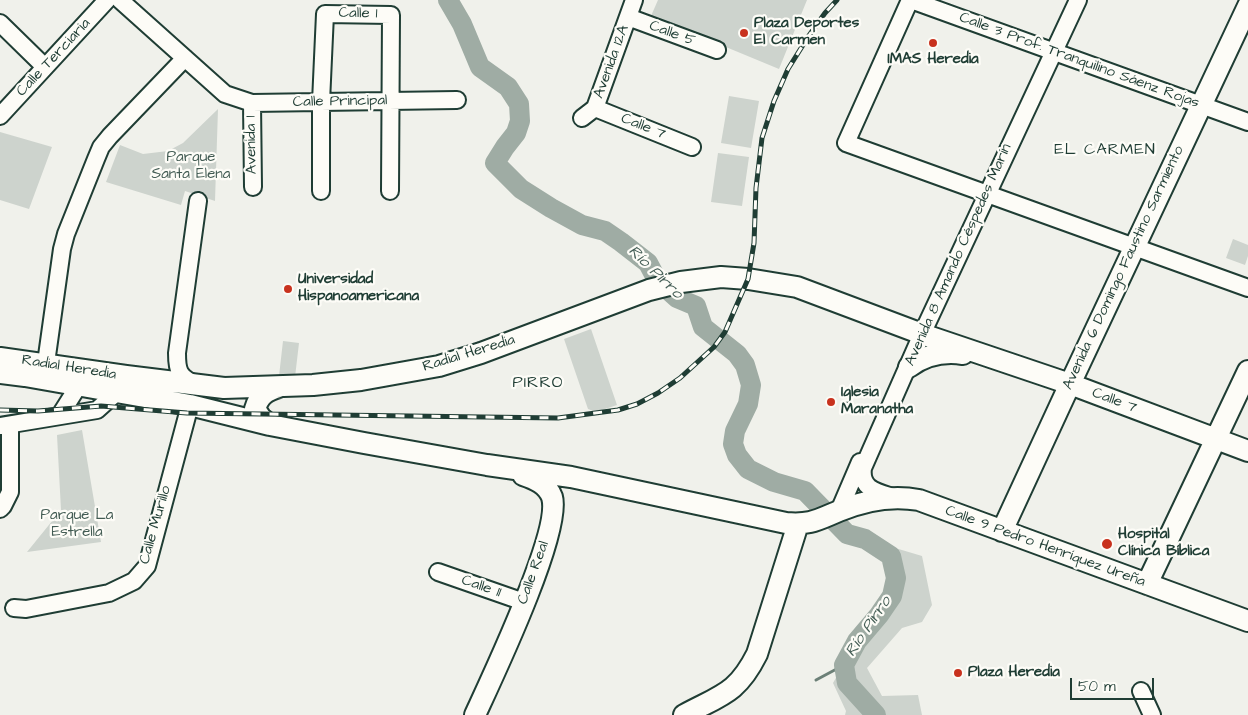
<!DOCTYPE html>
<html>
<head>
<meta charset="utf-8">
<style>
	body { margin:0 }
	#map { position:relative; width:1248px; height:715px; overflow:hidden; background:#f0f1eb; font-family:"Architects Daughter",sans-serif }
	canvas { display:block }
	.scale { position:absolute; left:1070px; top:678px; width:84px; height:22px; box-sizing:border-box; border:2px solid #1f3d34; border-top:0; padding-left:6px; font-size:15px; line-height:18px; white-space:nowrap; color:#1f3d34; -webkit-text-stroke:4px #fdfcf7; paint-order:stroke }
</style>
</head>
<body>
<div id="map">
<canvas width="1248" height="715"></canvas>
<div class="scale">50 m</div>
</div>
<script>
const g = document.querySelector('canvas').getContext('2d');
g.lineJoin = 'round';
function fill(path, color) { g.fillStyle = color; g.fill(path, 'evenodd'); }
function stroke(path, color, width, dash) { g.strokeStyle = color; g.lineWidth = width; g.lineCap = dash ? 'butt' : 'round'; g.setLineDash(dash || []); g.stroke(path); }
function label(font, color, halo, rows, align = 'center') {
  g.font = font + ' "Architects Daughter",sans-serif'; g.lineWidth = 4.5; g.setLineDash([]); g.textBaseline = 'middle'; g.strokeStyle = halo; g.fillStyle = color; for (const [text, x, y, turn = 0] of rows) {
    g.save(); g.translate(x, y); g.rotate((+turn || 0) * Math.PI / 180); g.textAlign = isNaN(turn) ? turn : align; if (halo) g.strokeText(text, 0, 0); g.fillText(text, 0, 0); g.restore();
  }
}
const green = new Path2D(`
	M658,0H807L779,69L651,16Z
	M729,96L759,101L751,148L721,143Z
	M218,109L215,201L185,191L181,205L106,182L120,145L143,154L168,151L183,143Z
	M0,132L52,147L29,209L0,200Z
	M718,153L749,157L742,206L711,202Z
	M1233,239L1248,245V256L1245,265L1226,258Z
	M591,329L617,405L596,412L588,409L564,339Z
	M283,341L299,343L295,377L279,376Z
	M82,430L101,542L27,552L61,510L57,435Z
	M865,539L922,556L932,605L922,622L902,628L867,668L882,696L918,695L922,715H845L846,711L833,683L857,641L879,615L892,596L896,578L891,556Z`);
const stream = new Path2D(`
	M816,680L844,665`);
const river = new Path2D(`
	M448,0L462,24L480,67L508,87L519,104L520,121L516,133L505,147L495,163L521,189L551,208L582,225L605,231L621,242L648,263L657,280L677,298L696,306L703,327L737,354L745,365L751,385L748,404L735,431L733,444L737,455L748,469L774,482L805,491L847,534L865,539L891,556L896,578L892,596L879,615L857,641L844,665L847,683L876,715`);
const minor = new Path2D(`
	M120,0L225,94L252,103L457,100
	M910,0L846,143C980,192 1114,239 1248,288
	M911,0L1248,122
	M628,17L717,50
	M0,23L45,67
	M252,103L253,187
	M595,108L692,147
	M0,116L107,0
	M582,118L595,108L634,0
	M321,191V102L325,14L391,15L390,191
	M46,363L62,249L66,234L96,159L101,147L110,136L185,58
	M196,385C179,376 177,372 177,353L198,201
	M60,415L79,385
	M0,426L97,410L117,392
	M893,497C877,492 860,489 863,468L922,334L1078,0
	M0,509L3,506L10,492V425
	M839,511L860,462
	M438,572L524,602
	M14,608L26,609L109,593L134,581L147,566L190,405
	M1141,691L1152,715`);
const major = new Path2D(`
	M0,358L126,376L224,388L313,385L361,380L439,366L481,353L649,290L681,282L721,277L748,279L797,287L922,334L1070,384L1248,451
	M909,367C925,355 942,351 963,354
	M0,373L25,376L190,405L270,425L364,443L487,465L571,477L786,523C811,525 817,520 839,511C865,500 891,495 919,500L1248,621
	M270,425L261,418L255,409C259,395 266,391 279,387
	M1002,531L1070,384L1248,6
	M1147,584L1248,371
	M475,715C492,678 562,531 552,497C547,484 535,479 523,475
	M684,715C721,695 737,694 757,654L798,524`);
const rail = new Path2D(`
	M0,410L38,411L101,406L187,413L558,418L618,410L637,404L658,393L680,378L714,347L725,332L748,279L754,243L756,188L762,138L774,101L788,69L808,37L825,13L837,0`);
const markers = [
	[744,33,5,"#c8321e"],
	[933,43,5,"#c8321e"],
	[288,289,5,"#c8321e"],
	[831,402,5,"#c8321e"],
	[1107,544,6,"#c8321e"],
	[958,673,5,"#c8321e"]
];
const streetNames = [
	["Calle 1",358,14,1],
	["Calle 5",672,34,20],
	["Calle Terciaria",54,58,-47],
	["Calle 3 Prof. Tranquilino Sáenz Rojas",1079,61,20],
	["Avenida 12A",612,62,-70],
	["Calle Principal",340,102,-1],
	["Calle 7",643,127,22],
	["Avenida 1",252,145,-91],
	["Avenida 8 Amando Céspedes Marín",959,255,-66],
	["Avenida 6 Domingo Faustino Sarmiento",1124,268,-65],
	["Radial Heredia",469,354,-17],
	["Radial Heredia",69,368,9],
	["Calle 7",1114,401,21],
	["Calle Murillo",156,525,-74],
	["Calle 9 Pedro Henríquez Ureña",1045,547,20],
	["Calle Real",534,573,-70],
	["Calle 11",481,587,19]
];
const poiNames = [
	["Plaza Deportes",754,24],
	["El Carmen",754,41],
	["IMAS Heredia",933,60,"center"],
	["Universidad",298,280],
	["Hispanoamericana",298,297],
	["Iglesia",841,393],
	["Maranatha",841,410],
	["Hospital",1118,535],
	["Clínica Bíblica",1118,552],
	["Plaza Heredia",968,673]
];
const parkNames = [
	["Parque",191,158],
	["Santa Elena",191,175],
	["Parque La",77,516],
	["Estrella",77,533]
];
const neighbourhoodNames = [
	["EL CARMEN",1105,151],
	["PIRRO",538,384]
];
const waterNames = [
	["Río Pirro",655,273,44],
	["Río Pirro",869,627,-56]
];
fill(green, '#cdd3cd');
stroke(stream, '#6c8077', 3);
stroke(river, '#9faca4', 20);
stroke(minor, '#1f3d34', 20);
stroke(major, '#1f3d34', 24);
stroke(minor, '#fdfcf7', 16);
stroke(major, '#fdfcf7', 20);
stroke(rail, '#1f3d34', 5);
stroke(rail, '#fdfcf7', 3, [9]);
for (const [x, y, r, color] of markers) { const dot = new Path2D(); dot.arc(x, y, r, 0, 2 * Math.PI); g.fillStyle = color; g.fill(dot); stroke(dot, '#fdfcf7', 2); }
label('15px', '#1f3d34', '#fdfcf7', streetNames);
label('bold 15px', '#1f3d34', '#fdfcf7', poiNames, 'left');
label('15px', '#425b53', '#fdfcf7', parkNames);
g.letterSpacing = '1px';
label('16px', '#1f3d34', '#fdfcf7', neighbourhoodNames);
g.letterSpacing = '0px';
label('italic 16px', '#455e56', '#fdfcf7', waterNames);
</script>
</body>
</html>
